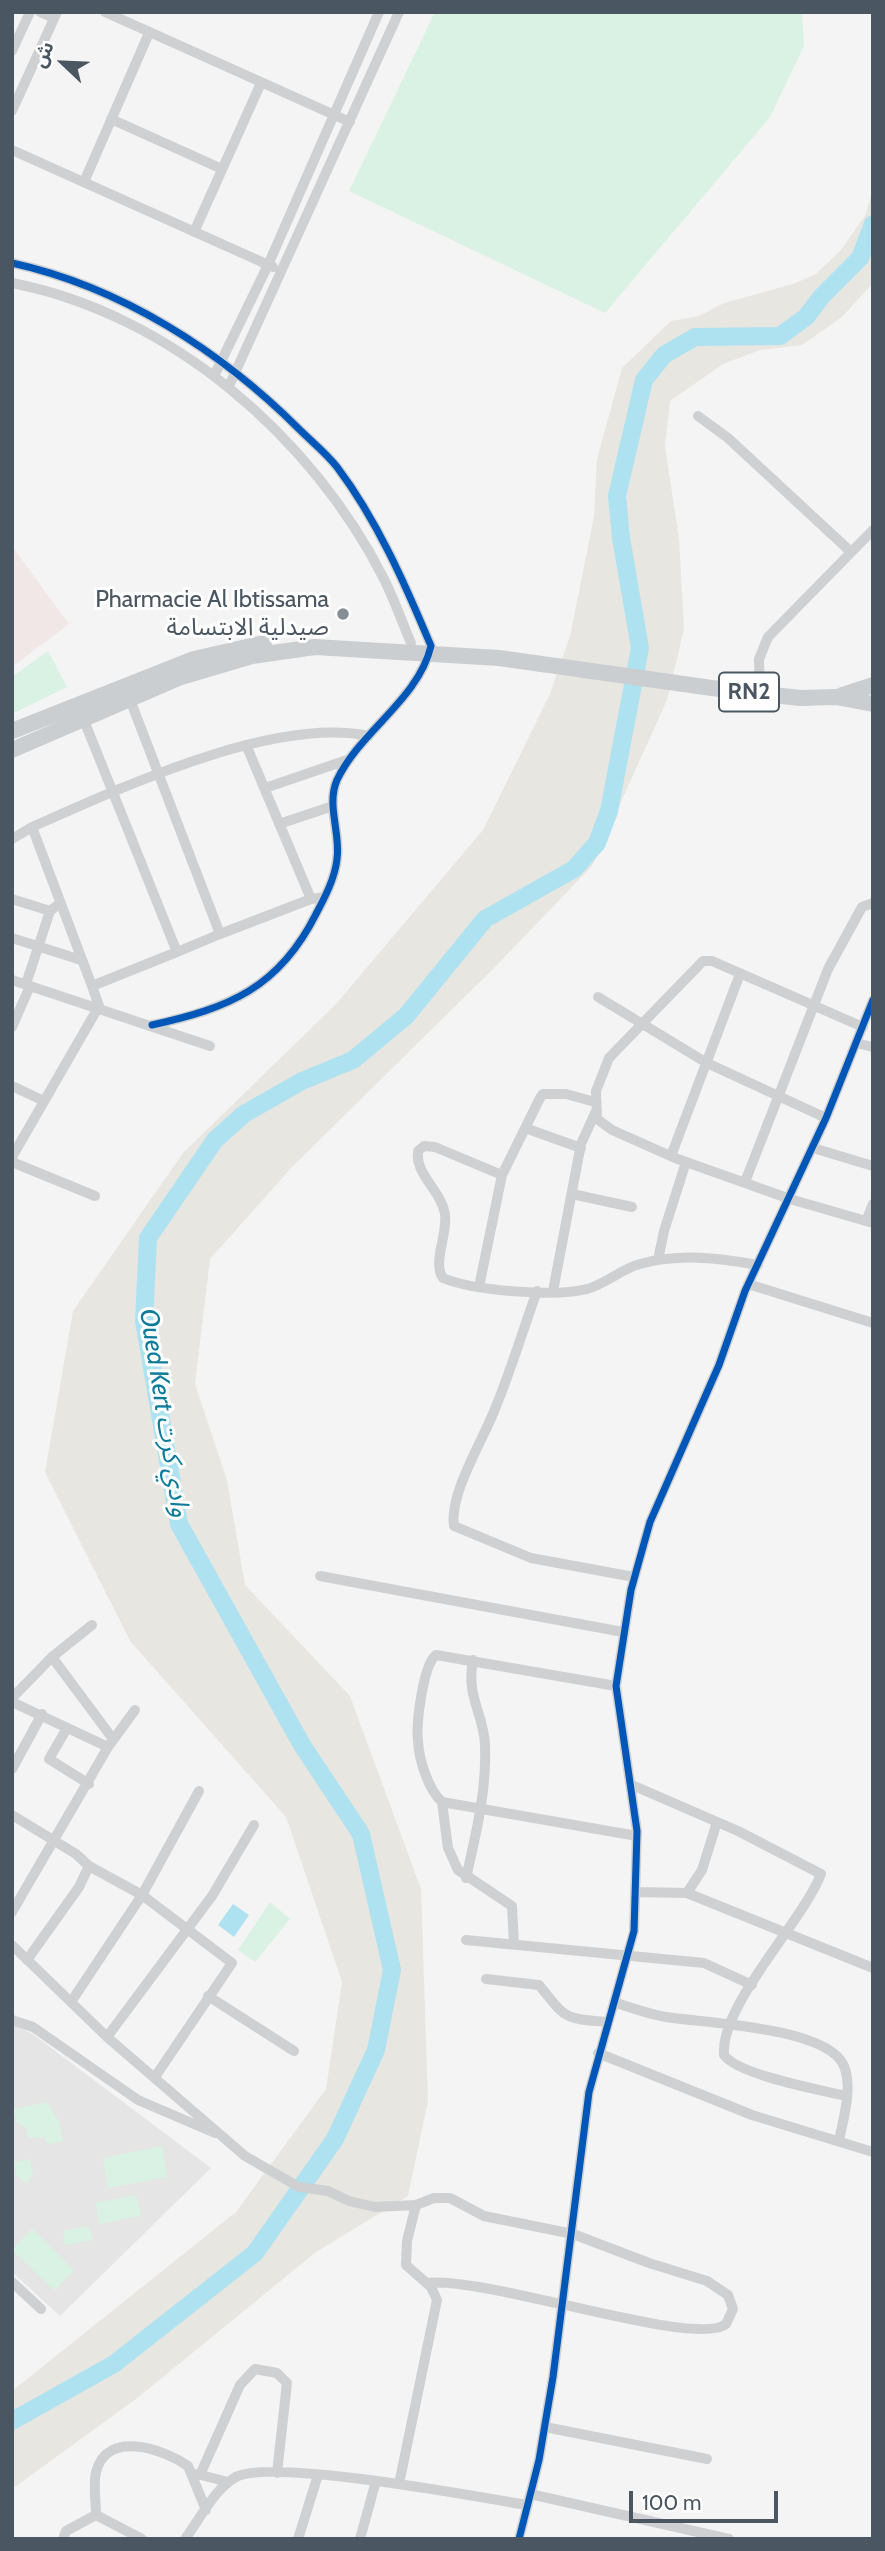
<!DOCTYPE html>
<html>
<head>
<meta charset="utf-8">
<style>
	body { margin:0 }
	#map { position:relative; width:885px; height:2551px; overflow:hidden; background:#f4f4f4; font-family:Cabin,"Noto Sans Arabic",sans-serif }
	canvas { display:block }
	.frame { position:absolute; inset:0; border:14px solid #4a5661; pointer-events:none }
	.north { position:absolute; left:28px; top:28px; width:70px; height:70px; -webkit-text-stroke:5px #fff; paint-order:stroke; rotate:293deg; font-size:19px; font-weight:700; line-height:28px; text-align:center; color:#4a5661 }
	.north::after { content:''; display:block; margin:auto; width:24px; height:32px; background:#4a5661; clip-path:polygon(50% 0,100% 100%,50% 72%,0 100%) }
	.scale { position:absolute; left:629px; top:2491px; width:149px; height:32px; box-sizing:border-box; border:4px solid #4a5661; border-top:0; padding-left:9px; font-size:21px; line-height:24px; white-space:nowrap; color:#4a5661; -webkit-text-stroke:5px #fff; paint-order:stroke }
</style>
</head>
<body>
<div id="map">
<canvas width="885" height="2551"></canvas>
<div class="frame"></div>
<div class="north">ش</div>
<div class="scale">100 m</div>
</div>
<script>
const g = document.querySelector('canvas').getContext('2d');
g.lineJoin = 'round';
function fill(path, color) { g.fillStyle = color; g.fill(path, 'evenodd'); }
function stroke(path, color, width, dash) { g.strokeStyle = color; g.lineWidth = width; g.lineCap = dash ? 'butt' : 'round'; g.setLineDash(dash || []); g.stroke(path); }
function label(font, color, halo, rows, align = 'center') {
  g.font = font + ' Cabin,"Noto Sans Arabic",sans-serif'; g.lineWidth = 6; g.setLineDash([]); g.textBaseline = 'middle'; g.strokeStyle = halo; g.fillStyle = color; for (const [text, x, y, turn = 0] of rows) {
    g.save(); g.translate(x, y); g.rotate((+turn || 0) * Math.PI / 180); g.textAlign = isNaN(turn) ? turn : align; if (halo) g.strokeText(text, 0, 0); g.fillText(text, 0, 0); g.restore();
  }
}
const education = new Path2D(`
	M16,2025L34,2035L211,2168L60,2316L12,2272V2026Z`);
const medical = new Path2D(`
	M12,546L69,624L12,667Z`);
const green = new Path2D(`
	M435,12H802L804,46L770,117L605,313L349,191Z
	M48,651L67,687L12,714V677Z
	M270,1902L290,1919L255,1962L238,1950Z
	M47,2102L59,2122L63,2141L49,2144L43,2137L28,2138L26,2127L17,2123L13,2109Z
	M162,2146L167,2177L108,2188L103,2158Z
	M30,2159L33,2174L28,2182H23L16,2174L14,2162Z
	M136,2195L141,2216L99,2224L96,2203Z
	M89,2226L93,2240L65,2245L63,2231Z
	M32,2228L74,2270L55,2291L12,2250Z`);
const sand = new Path2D(`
	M873,189V283L842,317L802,345L760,350L723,364L670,401L665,446L679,539L684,629L667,700L592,866L497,965L292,1167L210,1259L195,1384L227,1480L245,1585L350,1696L421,1889L428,2101L408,2196L316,2252L136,2399L12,2489V2391L236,2212L326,2089L342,1982L286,1817L130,1641L45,1472L73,1311L183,1153L336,1004L483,830L550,694L570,636L594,517L597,459L622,368L671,321L699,316L724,303L793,284L816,274L840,251L865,216Z`);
const water = new Path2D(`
	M233,1904L249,1915L234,1937L218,1925Z`);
const river = new Path2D(`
	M12,2421L114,2364L255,2253L335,2139L376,2050L392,1970L361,1834L302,1745L179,1524L144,1321L148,1238L215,1140L244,1114L302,1081L353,1060L406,1016L485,919L574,869L597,843L609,811L640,648L621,538L617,496L644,380L664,355L695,337L780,336L806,317L822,296L860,258L873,224`);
const minor = new Path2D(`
	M40,12L54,18
	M105,12L350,122
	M12,51L30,12
	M12,111L57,12
	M111,119L222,169
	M12,150L273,267
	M84,182L149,33
	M194,232L261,83
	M12,263C121,287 221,351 299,429C311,441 326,453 337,467C377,520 405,584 431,646C418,700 360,731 337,780C326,805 341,834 337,859C335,878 325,897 316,914C279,988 229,1008 152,1025
	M12,283C171,314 312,437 384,579C394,599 402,622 411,643
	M214,376L268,265L379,12
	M229,386L399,12
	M698,416L728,438L851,552
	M760,693L759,659L768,637L873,530
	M129,697L220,934L311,899L325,897
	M247,747L311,899
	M265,788L350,759
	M279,824L333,806
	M32,827L92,986
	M12,839L32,827C121,788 273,716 369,736
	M12,899L50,911
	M12,938L81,960
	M177,952L220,934
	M12,980L30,986
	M26,984L50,911L59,904
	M598,997L707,1063L826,1118
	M12,1027L30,986L210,1046
	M863,1027L712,961H703L609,1058L596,1091L597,1119L612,1130L675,1158L790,1199L873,1223
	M856,1043L873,1047
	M12,1086L44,1101
	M525,1128L581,1148
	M813,1148L873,1166
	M671,1156L740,974
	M12,1157L99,1006L92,986L177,952L83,718
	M12,1162L95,1196
	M502,1175L435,1147L424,1146L418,1151C415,1175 441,1190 445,1214C448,1234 432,1263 443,1278C474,1291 555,1297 587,1289C606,1284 621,1269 640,1264C679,1253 719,1258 758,1265
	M745,1182L828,969L862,907L873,903
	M572,1194L632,1207
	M866,1221L873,1204
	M658,1260L664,1231L686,1162
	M748,1284L873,1323
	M479,1287L502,1175L540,1098L543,1094H566L595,1102
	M537,1291C523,1330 511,1370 495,1409C483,1440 449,1494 454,1526L531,1558L634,1577
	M553,1291L581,1144L595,1113
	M320,1576L623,1632
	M52,1657L113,1739
	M616,1686L436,1655C423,1665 416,1724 418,1741C419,1760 428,1789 442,1802L637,1836
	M12,1698L52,1657L92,1625
	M12,1702L108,1747
	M67,1728L49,1759L89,1784
	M12,1769L42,1714
	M632,1785L738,1831L821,1874C802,1923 720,2005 724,2055C738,2075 821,2090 846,2096
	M442,1802L448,1848L458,1870L512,1906L514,1944
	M12,1815L76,1854L89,1866L142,1895L232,1963L155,2077
	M466,1878C476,1834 487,1790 485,1744C483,1712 466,1697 473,1660
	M636,1892L687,1893L702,1870L717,1822
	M687,1893L873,1968
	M12,1912L108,1747L135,1710
	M466,1940L704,1963L752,1985
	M12,1945L107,2037L245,2156L299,2187L328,2191L349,2201L375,2207L416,2205L434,2198H450L484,2216L573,2234L649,2263L707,2281L728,2295L733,2309L726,2324C696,2349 484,2275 426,2283
	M27,1960L79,1887L89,1866
	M486,1979L539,1985C566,2018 562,2019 608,2022
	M208,1996L294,2051
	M71,2002L142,1895L199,1791
	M614,2002C631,2008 648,2014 666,2017C704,2023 828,2027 844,2066C853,2089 843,2119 839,2141
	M12,2020L33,2027L138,2100L215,2133
	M107,2037L212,1896L254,1825
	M598,2053L752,2115L873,2152
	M12,2282L41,2309
	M545,2427L707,2459
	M197,2474L228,2482
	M200,2475L240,2385L255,2369L277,2373L287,2383L277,2473
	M399,2484L437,2300L431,2287L406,2265L407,2241L416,2205
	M530,2494L729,2539
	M96,2515C96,2501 93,2486 96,2472C107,2429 163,2449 188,2466L206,2510
	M63,2539L66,2531L96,2515L142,2539
	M185,2539C200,2519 214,2489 236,2477C270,2458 479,2497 527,2505
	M298,2539L318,2475
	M360,2539L376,2481
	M519,2539L539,2460L553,2377L589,2092L634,1931L637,1831L616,1686L631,1590L650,1522L719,1365L745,1291L826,1118L873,1000`);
const primary = new Path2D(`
	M842,695L873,685
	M12,731L194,659L264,643
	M12,750L181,677L252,656L315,647L499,658L712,688L800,698L836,697L873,704`);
const cycleway = new Path2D(`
	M12,263C121,287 221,351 299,429C311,441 326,453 337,467C377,520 405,584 431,646C418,700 360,731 337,780C326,805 341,834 337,859C335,878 325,897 316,914C279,988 229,1008 152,1025
	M519,2539L539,2460L553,2377L589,2092L634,1931L637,1831L616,1686L631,1590L650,1522L719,1365L745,1291L826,1118L873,1000`);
const markers = [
	[343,614,7,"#868d94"]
];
const shields = [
	[749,692,60]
];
const shieldNames = [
	["RN2",749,692]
];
const poiNames = [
	["Pharmacie Al Ibtissama",329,600],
	["صيدلية الابتسامة",329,628]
];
const waterNames = [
	["Oued Kert وادي كرت",164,1413,81]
];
fill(education, '#e6e5e6');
fill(medical, '#f1e7e6');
fill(green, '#d9f2e3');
fill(sand, '#e7e6e1');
fill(water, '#aee2f0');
stroke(river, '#aee2f0', 18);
stroke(minor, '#ced0d2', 10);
stroke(primary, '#caced1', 16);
stroke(cycleway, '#0057b8', 7);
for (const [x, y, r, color] of markers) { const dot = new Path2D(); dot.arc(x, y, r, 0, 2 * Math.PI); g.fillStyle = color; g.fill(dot); stroke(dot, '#fff', 2.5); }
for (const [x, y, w] of shields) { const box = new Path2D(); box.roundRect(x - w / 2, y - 19.5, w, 39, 5); g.fillStyle = '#fff'; g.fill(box); stroke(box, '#4a5661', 2); }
label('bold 23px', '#4a5661', null, shieldNames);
label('24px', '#4a5661', '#fff', poiNames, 'right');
label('italic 26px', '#0c7c9b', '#fff', waterNames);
</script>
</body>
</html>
